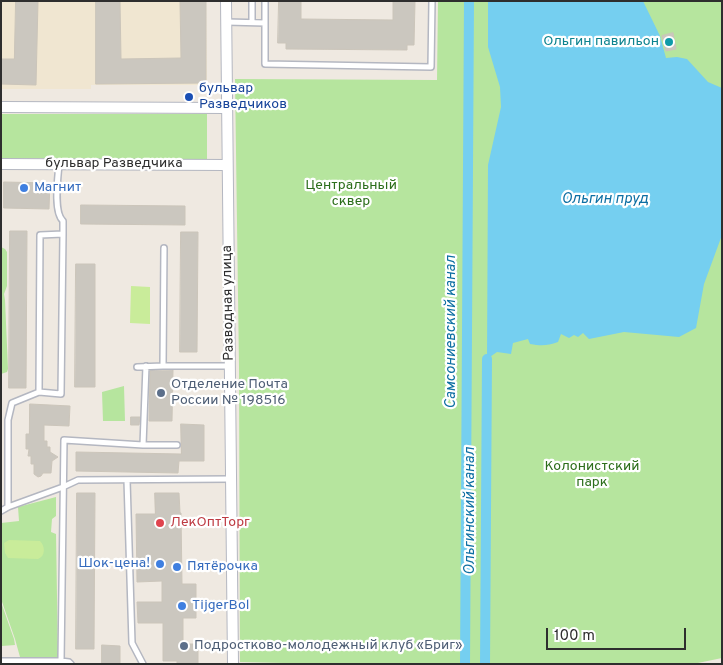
<!DOCTYPE html>
<html>
<head>
<meta charset="utf-8">
<style>
	body { margin:0 }
	#map { position:relative; width:723px; height:665px; overflow:hidden; background:#efe9e1; font-family:Overpass,sans-serif }
	canvas { display:block }
	.frame { position:absolute; inset:0; border:2px solid #2e2e2e; pointer-events:none }
	.scale { position:absolute; left:546px; top:628px; width:140px; height:22px; box-sizing:border-box; border:2px solid #2e2e2e; border-top:0; padding-left:6px; font-size:15px; line-height:18px; white-space:nowrap; color:#2e2e2e; -webkit-text-stroke:4px #fff; paint-order:stroke }
</style>
</head>
<body>
<div id="map">
<canvas width="723" height="665"></canvas>
<div class="frame"></div>
<div class="scale">100 m</div>
</div>
<script>
const g = document.querySelector('canvas').getContext('2d');
g.lineJoin = 'round';
function fill(path, color) { g.fillStyle = color; g.fill(path, 'evenodd'); }
function stroke(path, color, width, dash) { g.strokeStyle = color; g.lineWidth = width; g.lineCap = dash ? 'butt' : 'round'; g.setLineDash(dash || []); g.stroke(path); }
function label(font, color, halo, rows, align = 'center') {
  g.font = font + ' Overpass,sans-serif'; g.lineWidth = 4.5; g.setLineDash([]); g.textBaseline = 'middle'; g.strokeStyle = halo; g.fillStyle = color; for (const [text, x, y, turn = 0] of rows) {
    g.save(); g.translate(x, y); g.rotate((+turn || 0) * Math.PI / 180); g.textAlign = isNaN(turn) ? turn : align; if (halo) g.strokeText(text, 0, 0); g.fillText(text, 0, 0); g.restore();
  }
}
const education = new Path2D(`
	M1,1H206L207,85H91V89H1Z`);
const green = new Path2D(`
	M438,1H722V658L693,664H327L240,662L239,367L235,79L437,80Z
	M1,114H207V160L1,158Z
	M1,247L5,249L7,252V286L4,294L5,300L8,369L7,372L1,374Z
	M124,386L125,421H103L102,392Z
	M56,497V516L52,519L51,532L56,534L58,657H20L15,639L1,599V523L19,521L18,507Z
	M1,602L14,639L15,645L2,646V657Z`);
const pitch = new Path2D(`
	M131,286L150,287V324L130,323Z
	M9,540L40,541C45,546 46,556 38,559L8,558L5,553L4,543Z`);
const water = new Path2D(`
	M488,1H643L660,36L666,58L677,57L687,59L708,82L722,88V235L704,284L696,328L679,337L624,332L589,339L583,333L578,337L574,335L569,338L561,334L558,342C547,346 541,346 530,344L528,339L513,343L511,354L497,352L487,359L488,165L501,107L500,87L488,47Z`);
const canal = new Path2D(`
	M465,664L469,1
	M485,664L487,359`);
const building = new Path2D(`
	M16,1H38L36,85L1,84V59H14Z
	M96,1H120L121,59L181,58L180,1H206V83L96,84Z
	M279,1H301V19L393,20V1H415L414,45H407V50L286,49V43H278Z
	M673,33L676,49L666,51L662,36Z
	M4,182L50,183L49,209L4,208Z
	M81,205L185,206V225L81,224Z
	M10,231H27L26,388H9Z
	M181,232H198L197,352H180Z
	M76,264H95V387H75Z
	M173,370L172,421H149L150,371Z
	M30,404L70,406L69,426L44,425V441H47V447H50V452L58,457L52,461L51,473H43L41,476L38,477L34,474V464H31V456H28L29,449H26V434H29Z
	M131,417H140L139,425H131Z
	M181,424L204,425V461H179L178,473L76,471V452L181,454Z
	M77,493H95L94,649H76Z
	M155,493H179L180,513H181L182,584H196V618H183V644H198V664H177V661H163V623H138L137,602H162V581L137,582L136,514H155Z
	M102,645L120,646V664H102Z`);
const service = new Path2D(`
	M252,1V22
	M265,1V64L431,67L432,1
	M227,22L265,23
	M59,164C58,177 53,212 63,221V234L61,394L39,392L40,235L63,234
	M163,366L164,248
	M137,367L163,366H230
	M143,445H177
	M127,480L132,643L143,664
	M8,507V420L12,403L39,392
	M1,511L8,507L63,487L78,480L231,479
	M1,661H61
	M71,664L69,662L61,661L64,440L143,445L146,366`);
const minor = new Path2D(`
	M226,1L233,664
	M1,107L227,108
	M1,164L227,165`);
const markers = [
	[669,42,5,"#0f9aa8"],
	[189,97,5,"#1a4fb4"],
	[24,188,5,"#3f7fe0"],
	[161,393,5,"#5c6f8a"],
	[160,523,5,"#e0444e"],
	[160,564,5,"#3f7fe0"],
	[177,567,5,"#3f7fe0"],
	[182,606,5,"#3f7fe0"],
	[184,646,5,"#5c6f8a"]
];
const cultureNames = [
	["Ольгин павильон",659,42]
];
const transitNames = [
	["бульвар",199,89],
	["Разведчиков",199,105]
];
const streetNames = [
	["бульвар Разведчика",114,164],
	["Разводная улица",229,303,-91]
];
const parkNames = [
	["Центральный",351,186],
	["сквер",351,202],
	["Колонистский",592,467],
	["парк",592,483]
];
const shopNames = [
	["Магнит",34,188],
	["Шок-цена!",150,564,"right"],
	["Пятёрочка",187,567],
	["TijgerBol",192,606]
];
const serviceNames = [
	["Отделение Почта",171,385],
	["России № 198516",171,401],
	["Подростково-молодежный клуб «Бриг»",194,646]
];
const healthNames = [
	["ЛекОптТорг",170,523]
];
const waterNames = [
	["Ольгин пруд",605,200],
	["Самсониевский канал",452,332,-90],
	["Ольгинский канал",471,511,-90]
];
fill(education, '#f0e6d1');
fill(green, '#b6e59e');
fill(pitch, '#c9ec9a');
fill(water, '#75cff0');
stroke(canal, '#75cff0', 10);
fill(building, '#cbc7bf');
stroke(building, '#cbc5ba', 1);
stroke(service, '#b4b7c1', 8);
stroke(minor, '#b4b7c1', 12);
stroke(service, '#fff', 5);
stroke(minor, '#fff', 10);
for (const [x, y, r, color] of markers) { const dot = new Path2D(); dot.arc(x, y, r, 0, 2 * Math.PI); g.fillStyle = color; g.fill(dot); stroke(dot, '#fff', 2); }
label('14px', '#0d838f', '#fff', cultureNames, 'right');
label('14px', '#164399', '#fff', transitNames, 'left');
label('14px', '#2e2e2e', '#fff', streetNames);
label('14px', '#2c6e1b', '#fff', parkNames);
label('14px', '#366cbe', '#fff', shopNames, 'left');
label('14px', '#4e5e75', '#fff', serviceNames, 'left');
label('14px', '#be3a42', '#fff', healthNames, 'left');
label('italic 15px', '#0d6fa3', '#fff', waterNames);
</script>
</body>
</html>
